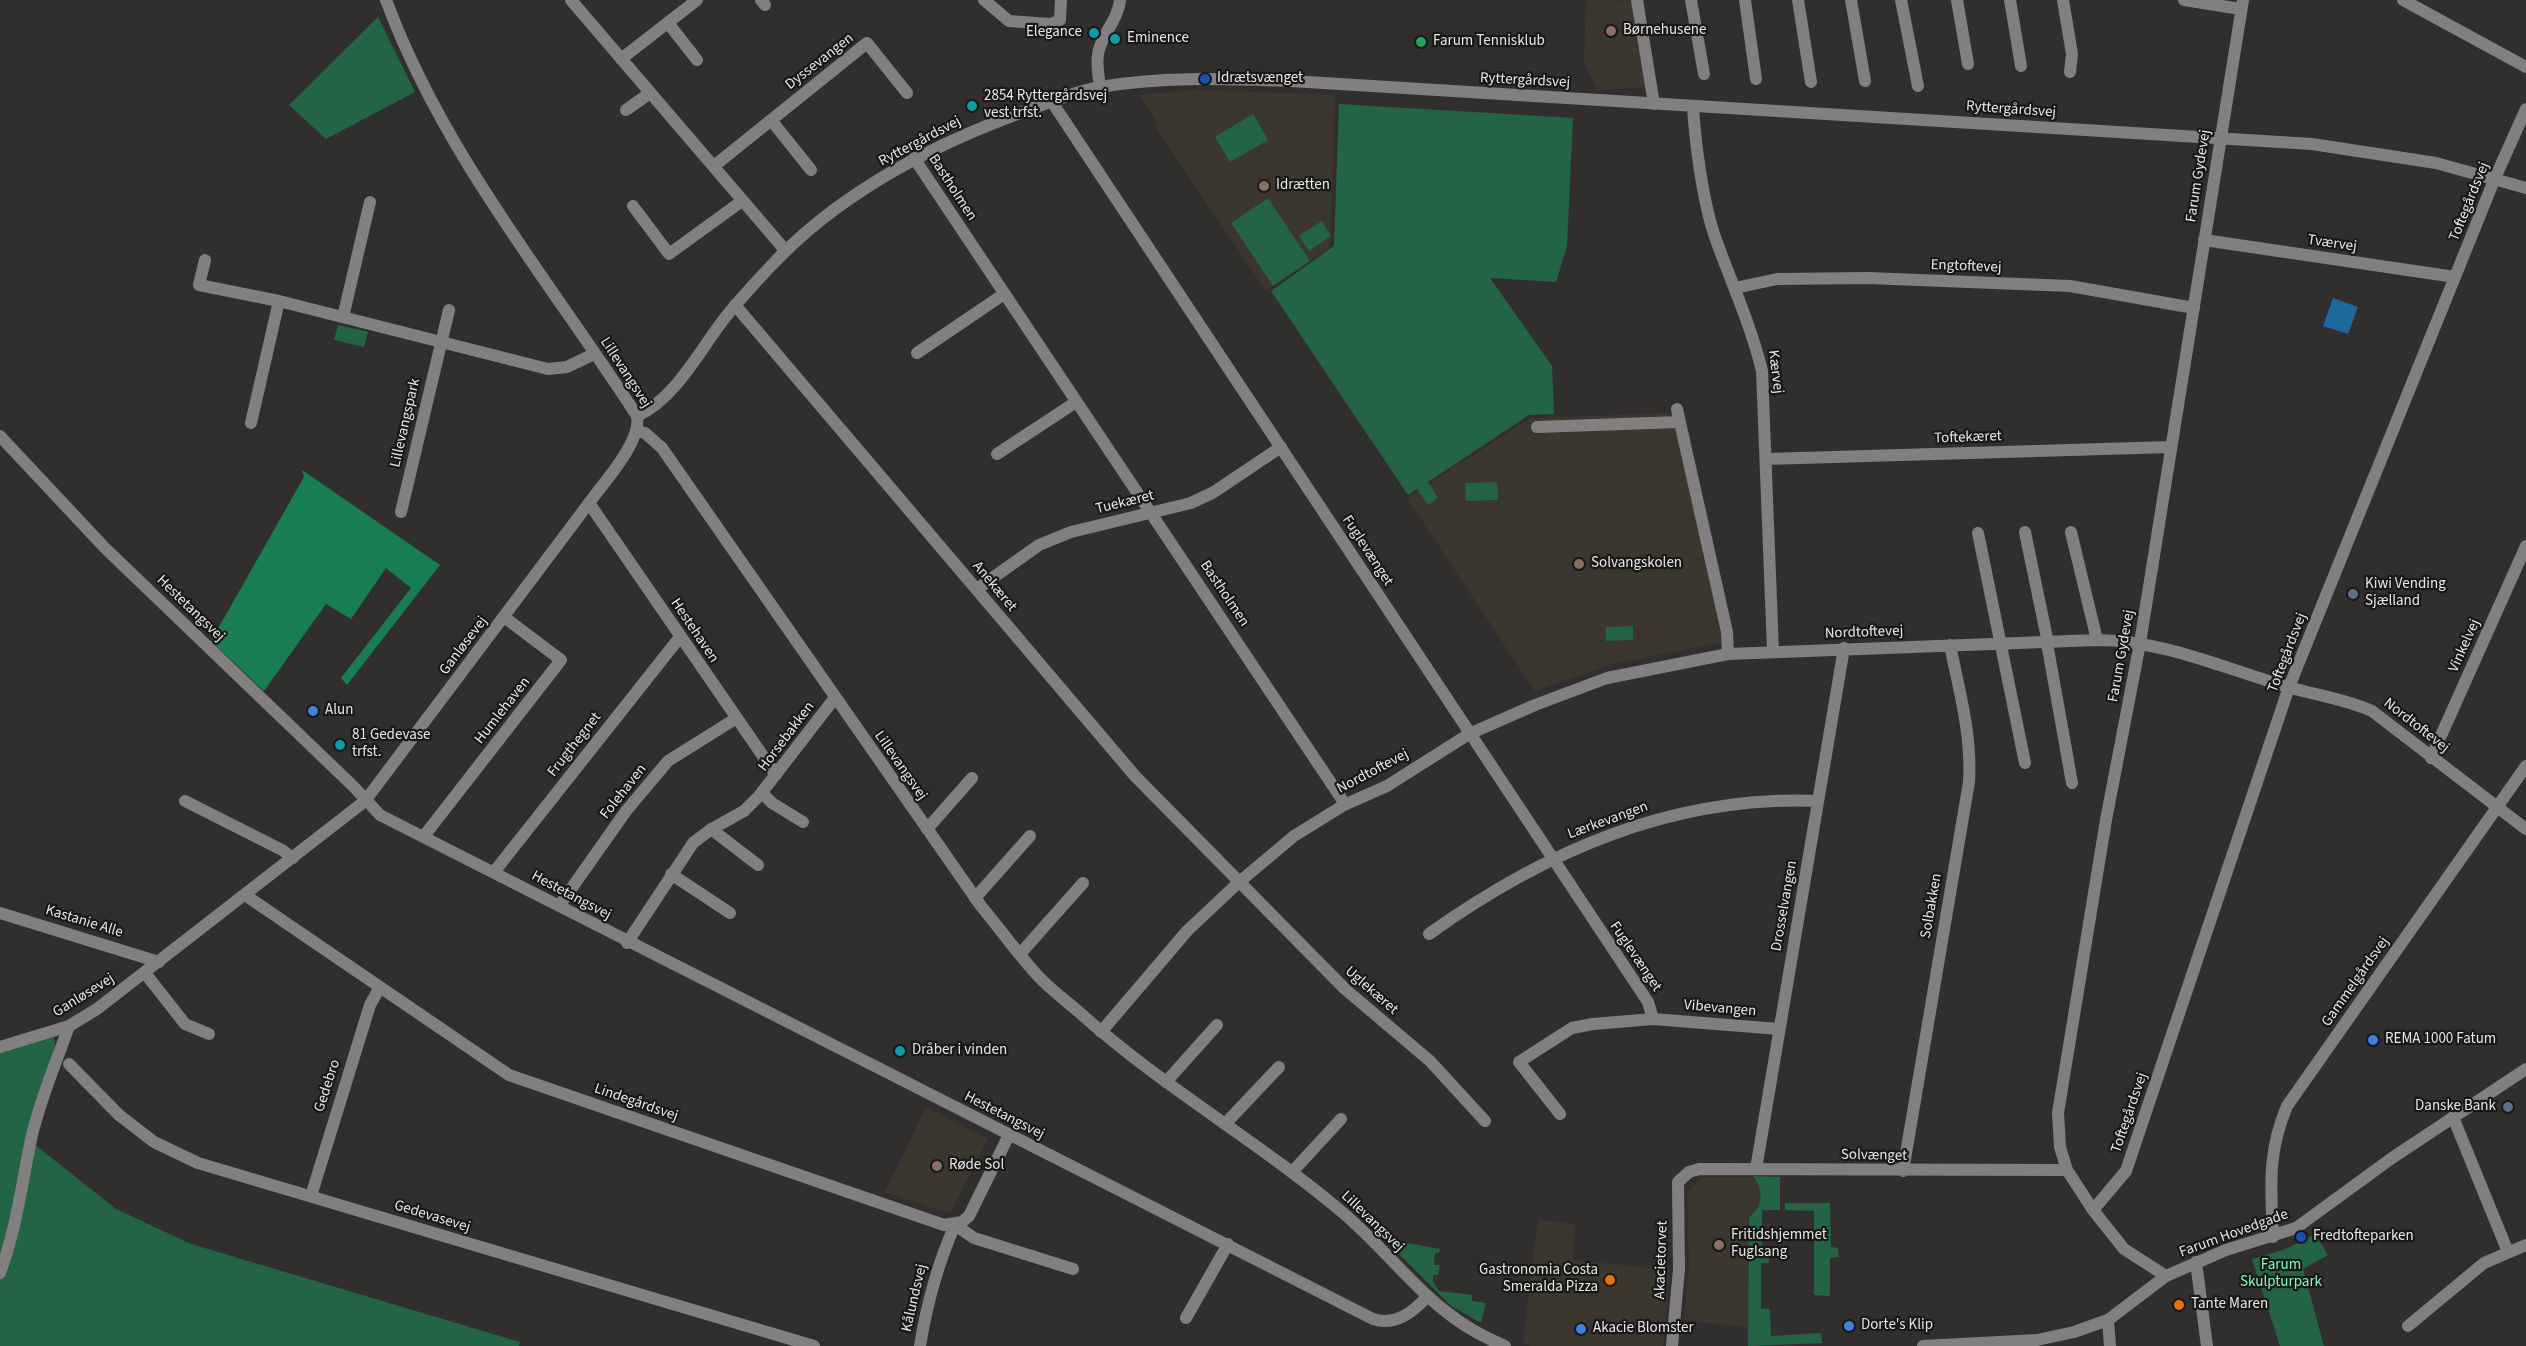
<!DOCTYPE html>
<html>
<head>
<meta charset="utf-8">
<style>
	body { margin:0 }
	canvas { display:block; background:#312f2d }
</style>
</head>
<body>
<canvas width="2526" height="1346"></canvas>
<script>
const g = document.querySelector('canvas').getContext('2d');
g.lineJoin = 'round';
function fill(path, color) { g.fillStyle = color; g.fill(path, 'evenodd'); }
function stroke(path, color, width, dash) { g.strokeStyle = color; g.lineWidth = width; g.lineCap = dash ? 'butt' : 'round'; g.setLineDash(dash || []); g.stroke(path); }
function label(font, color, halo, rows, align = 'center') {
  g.font = font + ' "Source Sans 3",sans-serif'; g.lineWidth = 4.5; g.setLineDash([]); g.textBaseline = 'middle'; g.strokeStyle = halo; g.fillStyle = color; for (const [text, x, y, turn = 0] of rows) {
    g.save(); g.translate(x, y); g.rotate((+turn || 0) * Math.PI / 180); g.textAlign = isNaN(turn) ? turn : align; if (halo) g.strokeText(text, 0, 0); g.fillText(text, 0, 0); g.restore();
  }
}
const built = new Path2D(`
	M1586,0L1632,1L1645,87L1597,90L1584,62Z
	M1196,90L1335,95L1330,247L1266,291L1154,125L1158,123L1139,95Z
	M1675,413L1723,642L1612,664L1535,691L1407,498L1530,418Z
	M926,1107L988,1139L951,1211L945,1212L885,1192Z
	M1702,1177H1753L1763,1194L1760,1209L1749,1219L1748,1327L1684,1320L1689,1266L1687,1193Z
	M1538,1220L1575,1224L1573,1260L1670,1270L1663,1346H1531L1523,1343Z`);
const green = new Path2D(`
	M378,17L415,92L326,139L289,105Z
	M1339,104L1573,118L1567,246L1556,282L1490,278L1552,366L1554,414L1529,415L1428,482L1438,498L1428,505L1417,489L1408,495L1271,291L1334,246Z
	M1253,114L1268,140L1230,162L1215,137Z
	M1268,198L1310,261L1273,286L1231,223Z
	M1322,221L1331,236L1309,251L1299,236Z
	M338,325L368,332L364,347L334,340Z
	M1497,482L1498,500L1466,501L1465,483Z
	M1633,626V640L1606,641V627Z
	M54,1037L55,1047L34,1144L116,1209L191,1244L520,1342L519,1346H0V1052Z
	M1753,1176L1780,1177V1210H1762V1255L1769,1256V1263H1761V1309H1770L1771,1336L1821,1333L1822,1343L1748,1346L1749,1218C1764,1204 1764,1193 1753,1176Z
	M1785,1203H1830L1831,1247L1838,1248L1839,1257L1830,1258V1296L1814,1295V1211L1785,1210Z
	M2315,1234L2328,1255L2303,1269L2324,1346H2280L2252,1259L2286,1249Z
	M1402,1242L1440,1249L1439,1253H1435L1434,1265H1440L1438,1275H1433V1282L1439,1291L1472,1295V1301L1486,1303L1481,1323L1450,1305L1395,1250Z`);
const forest = new Path2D(`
	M302,470L440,565L347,685L341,678L411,588L386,568L351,619L326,604L264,691L211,641L304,477Z`);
const water = new Path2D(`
	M2333,298L2358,307L2348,334L2323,326Z`);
const minor = new Path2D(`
	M571,0L785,250
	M761,0L765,5
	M984,0L1009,21L1051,24L1060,20L1061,0
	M1637,0L1654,104
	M1691,0L1704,74
	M1745,0L1756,79
	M1798,0L1811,82
	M1851,0L1865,81
	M1901,0L1918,86
	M1957,0L1968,64
	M2010,0L2021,66
	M2063,0L2072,54L2070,72
	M2184,0L2241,9
	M2403,0L2526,67
	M668,23L697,60
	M621,59L697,0
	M1100,87C1098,72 1095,57 1101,44C1107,28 1118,18 1120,0
	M1052,102L1648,1002L1653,1019
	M1693,106C1695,143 1703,202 1715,237C1731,282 1751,325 1762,371L1773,651
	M626,110L650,93
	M771,120L811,170
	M914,158L1345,804
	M714,166L867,43L907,93
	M633,206L669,254L742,201
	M2204,240L2455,277
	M205,260L199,285L279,301L548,369L567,367L594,354
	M1735,288L1777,279L1868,278L2070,286L2194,308
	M735,305L1135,776L1345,989L1430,1061L1485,1121
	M343,317L370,202
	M917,353L1004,294
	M1677,409L1727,632L1728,654
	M251,423L279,301
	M1537,427L1680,422
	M0,436L105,548L354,787L380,815L1373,1319C1395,1326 1412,1313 1427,1297
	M997,454L1076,402
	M1766,459L2171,447
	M589,503L776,775
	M401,512L449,310
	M2025,532L2048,643
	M2071,532L2097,640
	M1978,533L2025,763
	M977,589L1039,545L1071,532L1191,503L1214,492L1281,447
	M2047,643L2072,783
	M2431,758L2526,546
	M762,793L772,803L803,822
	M185,801L282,850L293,858
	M711,829L758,865
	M927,829L972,778
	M424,836L561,660L504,617
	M494,872L680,637
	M671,874L730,913
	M245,895L509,1075L944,1225L962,1222L969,1216L1009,1135
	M975,898L1030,836
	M559,906L626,811L668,761L735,719
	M0,913L159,962
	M1429,934C1545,851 1673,795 1818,801
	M627,943L693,843L710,830L744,811L759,796L834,699
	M1020,954L1083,883
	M145,973L185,1024L209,1034
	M1101,1032L1187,931L1238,883L1294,836L1344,805L1387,786L1469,734L1535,705L1607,678L1728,654L2097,640C2162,640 2226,669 2288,687C2316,695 2345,699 2372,711L2526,829
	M69,1064L119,1115L154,1142L198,1163L814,1346
	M1166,1082L1217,1025
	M1560,1114L1519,1062L1572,1028L1593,1024L1653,1019L1779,1029
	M2453,1117L2508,1252
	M1225,1124L1279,1067
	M1756,1169L1844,648
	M1293,1171L1341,1119
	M1903,1171L1969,782C1972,735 1959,690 1950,645
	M311,1196L370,1005L380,987
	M2093,1210L2126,1171L2289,687L2495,178L2526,109
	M2273,1237C2271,1187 2267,1154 2287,1106L2526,766
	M2196,1262L2207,1346
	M0,1273C17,1227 22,1181 32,1135C41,1097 56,1063 69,1026
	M2166,1276L2124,1249L2093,1210L2067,1170L2060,1147L2058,1113L2106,820L2140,643L2243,0
	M1186,1318L1228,1244
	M2108,1320L2110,1346
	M2408,1326L2484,1263L2526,1245
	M920,1346C927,1303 937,1265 955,1225L974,1238L1073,1269
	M1672,1346L1679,1269L1678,1182L1689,1172L1699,1169L2067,1170`);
const tertiary = new Path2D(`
	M637,416C674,399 697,355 721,323C736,303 752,286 769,268C839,192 935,143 1031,109C1054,101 1076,91 1100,87C1163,76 1228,79 1291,81L2312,144L2436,163L2526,188
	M637,431L645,433L662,448L981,906C1000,929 1018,954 1038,976C1050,989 1065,1000 1079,1012C1161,1086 1258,1141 1342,1212C1400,1261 1430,1316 1505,1346
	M0,1047L69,1026L97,1009L365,801L589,503C603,483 642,442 637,416C549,280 443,154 386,0
	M1923,1346L2037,1340L2074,1332L2108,1320L2166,1276L2226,1250L2296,1228L2392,1158L2526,1069`);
const markers = [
	[1611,31,6,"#8d6e63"],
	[1094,33,6,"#0f9aa8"],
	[1115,39,6,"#0f9aa8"],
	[1421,42,6,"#2e9e5b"],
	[1205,79,6,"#1a4fb4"],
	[972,106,6,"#0f9aa8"],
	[1264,186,6,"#8d6e63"],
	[1579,564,6,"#8d6e63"],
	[2353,594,6,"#5c6f8a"],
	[313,711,6,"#3f7fe0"],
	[340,745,6,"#0f9aa8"],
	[2373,1040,6,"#3f7fe0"],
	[900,1051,6,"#0f9aa8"],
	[2508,1107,6,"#5c6f8a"],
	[937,1166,6,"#8d6e63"],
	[2301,1237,6,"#1a4fb4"],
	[1719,1245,6,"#8d6e63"],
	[1610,1280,6,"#e8710a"],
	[2179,1305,6,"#e8710a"],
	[1849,1326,6,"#3f7fe0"],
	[1581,1329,6,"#3f7fe0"]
];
const poiNames = [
	["Børnehusene",1623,31],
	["Elegance",1082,33,"right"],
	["Eminence",1127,39],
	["Farum Tennisklub",1433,42],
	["Idrætsvænget",1217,79],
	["2854 Ryttergårdsvej",984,97],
	["vest trfst.",984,114],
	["Idrætten",1276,186],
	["Solvangskolen",1591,564],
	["Kiwi Vending",2365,585],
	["Sjælland",2365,602],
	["Alun",325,711],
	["81 Gedevase",352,736],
	["trfst.",352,753],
	["REMA 1000 Fatum",2385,1040],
	["Dråber i vinden",912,1051],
	["Danske Bank",2496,1107,"right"],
	["Røde Sol",949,1166],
	["Fritidshjemmet",1731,1236],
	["Fuglsang",1731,1253],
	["Fredtofteparken",2313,1237],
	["Gastronomia Costa",1598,1271,"right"],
	["Smeralda Pizza",1598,1288,"right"],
	["Tante Maren",2191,1305],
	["Dorte's Klip",1861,1326],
	["Akacie Blomster",1593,1329]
];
const streetNames = [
	["Dyssevangen",820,62,-38],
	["Ryttergårdsvej",1525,81,3],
	["Ryttergårdsvej",2011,110,4],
	["Ryttergårdsvej",920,142,-28],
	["Farum Gydevej",2199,176,-81],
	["Bastholmen",952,188,57],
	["Toftegårdsvej",2470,202,-68],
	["Tværvej",2332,244,8],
	["Engtoftevej",1966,267,2],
	["Kærvej",1775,372,83],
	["Lillevangsvej",625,373,57],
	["Lillevangspark",406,423,-77],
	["Toftekæret",1968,438,-2],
	["Tuekæret",1125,503,-14],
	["Fuglevænget",1367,551,57],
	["Anekæret",994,587,50],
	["Bastholmen",1224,594,56],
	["Hestetangsvej",190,609,44],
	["Hestehaven",694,631,56],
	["Nordtoftevej",1864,633,-2],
	["Ganløsevej",464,646,-53],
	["Vinkelvej",2465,646,-66],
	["Toftegårdsvej",2288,653,-69],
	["Farum Gydevej",2122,656,-80],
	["Humlehaven",503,711,-52],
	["Nordtoftevej",2416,726,38],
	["Horsebakken",787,737,-53],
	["Frugthegnet",575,745,-52],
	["Lillevangsvej",900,766,55],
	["Nordtoftevej",1373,772,-28],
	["Folehaven",624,792,-52],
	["Lærkevangen",1608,821,-20],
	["Hestetangsvej",571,896,28],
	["Drosselvangen",1785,906,-80],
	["Solbakken",1932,906,-80],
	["Kastanie Alle",84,922,17],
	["Fuglevænget",1635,957,56],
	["Gammelgårdsvej",2356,982,-55],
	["Uglekæret",1371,991,41],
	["Ganløsevej",84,996,-32],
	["Vibevangen",1720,1009,5],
	["Gedebro",328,1086,-72],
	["Lindegårdsvej",636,1103,19],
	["Toftegårdsvej",2130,1113,-71],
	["Hestetangsvej",1004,1116,27],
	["Solvænget",1874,1156,1],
	["Gedevasevej",432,1217,17],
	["Lillevangsvej",1372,1222,44],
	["Farum Hovedgade",2234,1234,-20],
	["Akacietorvet",1662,1260,-88],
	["Kålundsvej",915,1298,-77]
];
const parkNames = [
	["Farum",2281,1266],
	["Skulpturpark",2281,1283]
];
fill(built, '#3b362e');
fill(green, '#226444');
fill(forest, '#187d51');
fill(water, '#1c689f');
stroke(minor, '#817f7f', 12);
stroke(tertiary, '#817f7f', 12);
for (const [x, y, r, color] of markers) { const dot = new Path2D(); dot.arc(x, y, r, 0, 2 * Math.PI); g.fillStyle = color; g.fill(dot); stroke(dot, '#181816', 2); }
label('15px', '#e7e6e5', '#181816', poiNames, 'left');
label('15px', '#e7e6e5', '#181816', streetNames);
label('15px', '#82fcbc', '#181816', parkNames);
</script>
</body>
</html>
